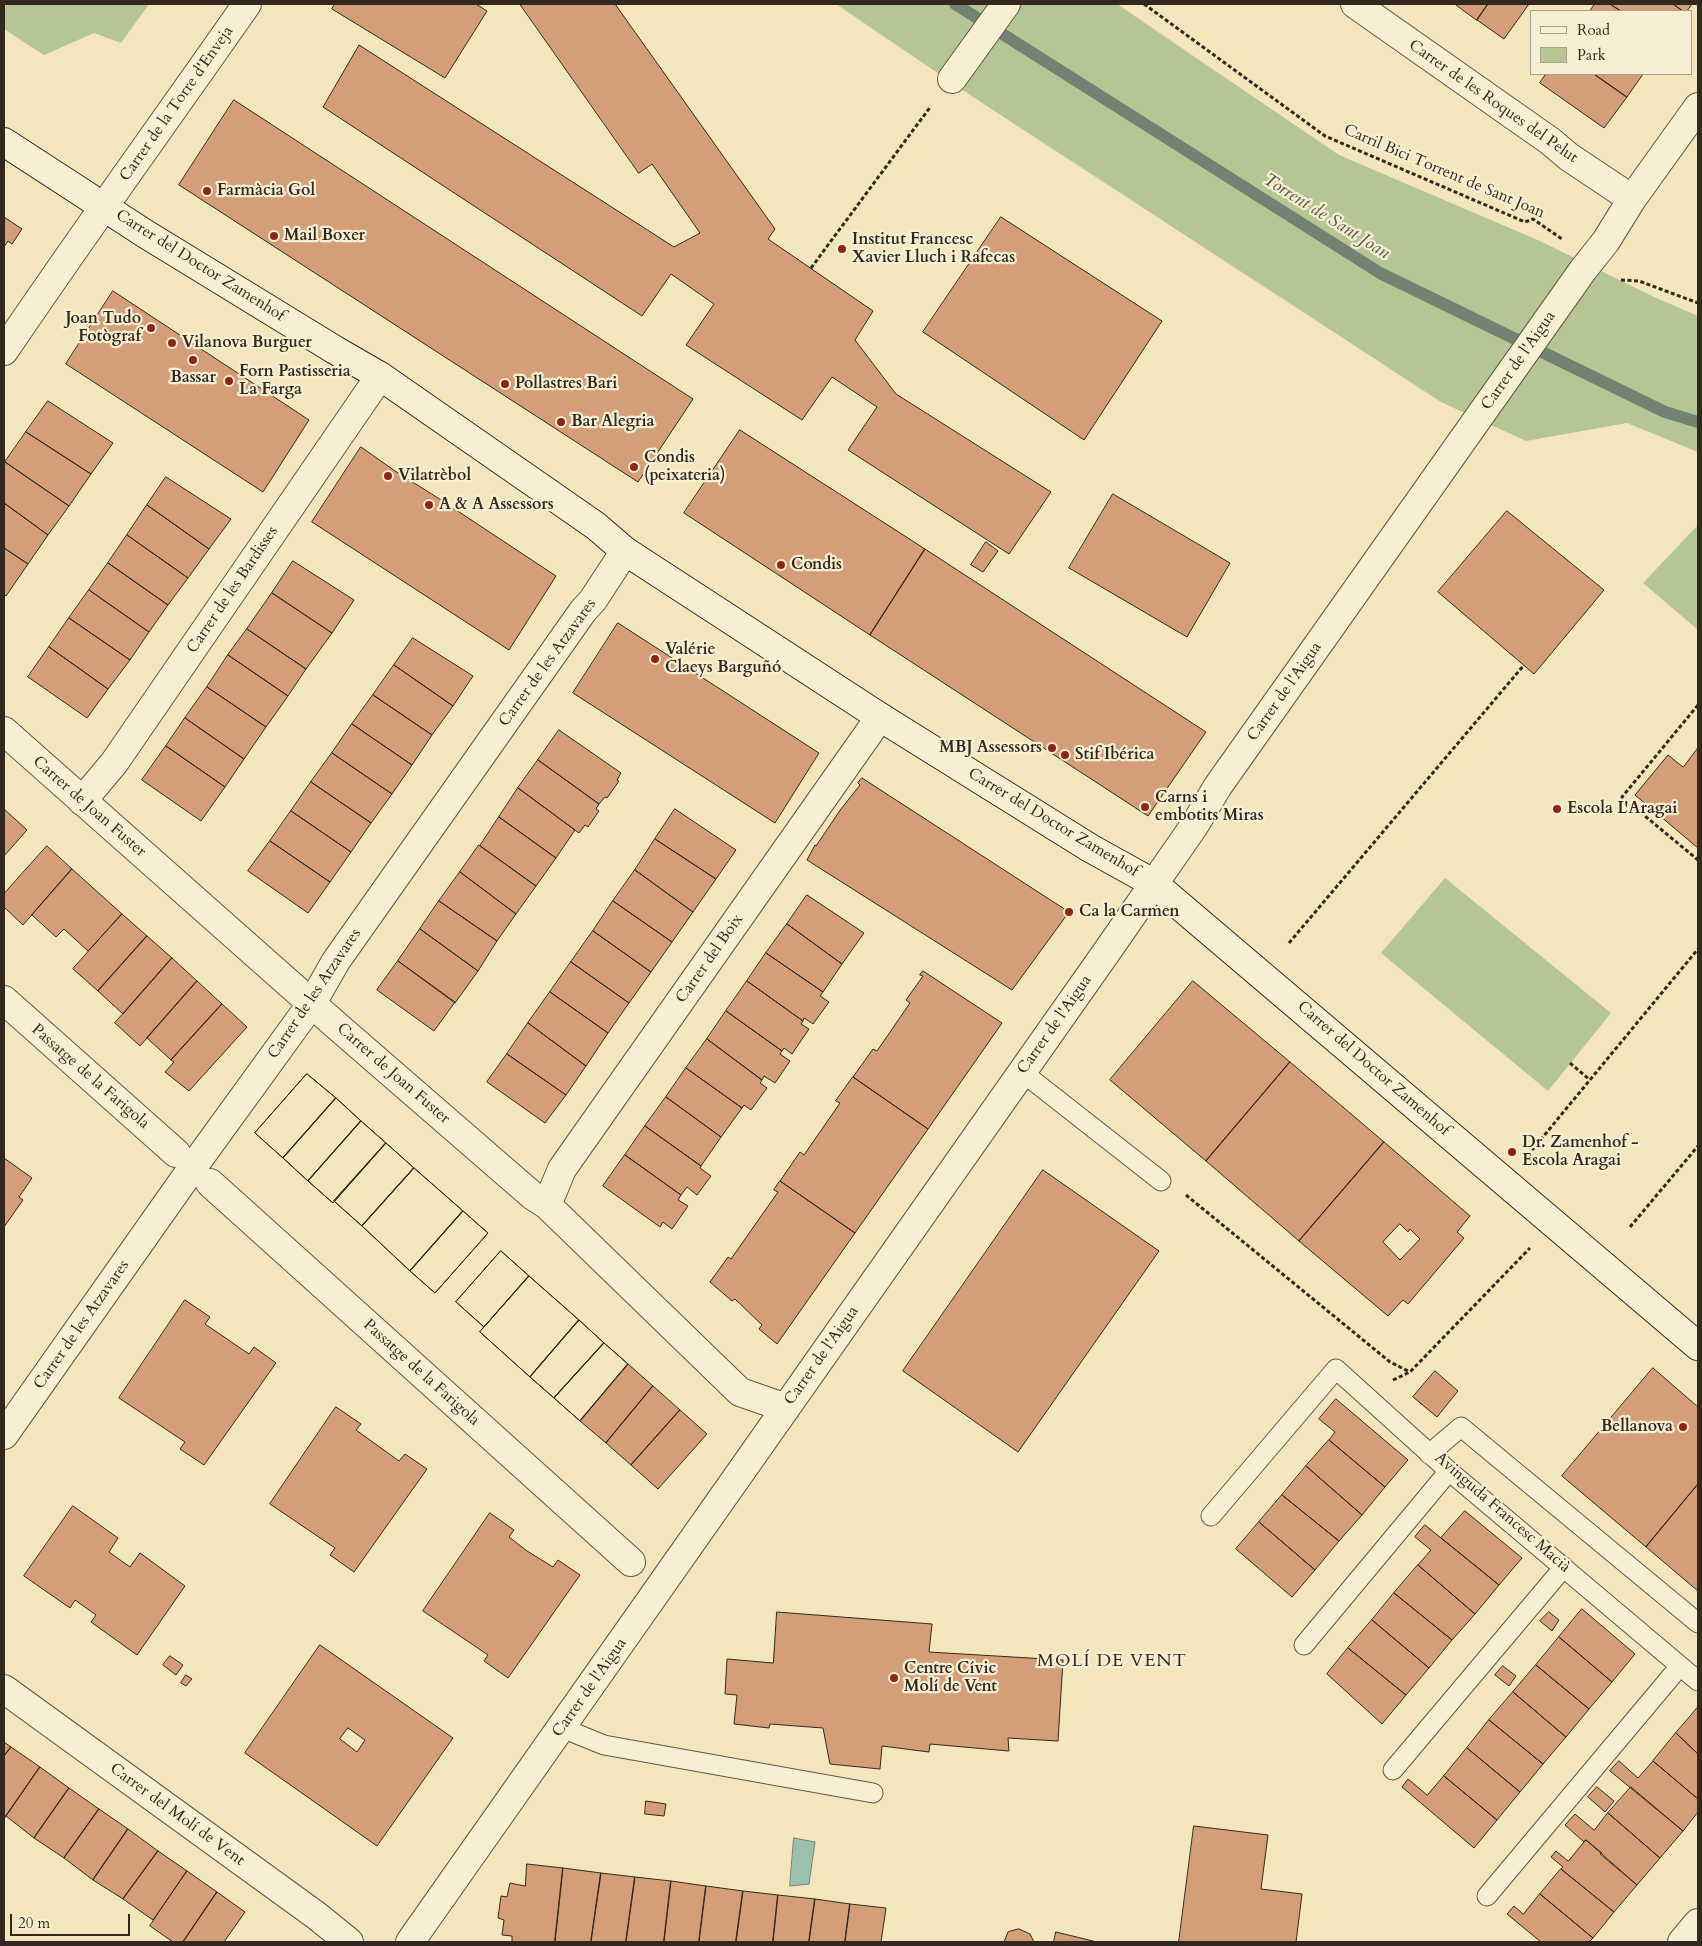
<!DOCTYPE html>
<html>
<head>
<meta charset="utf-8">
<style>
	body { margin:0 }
	#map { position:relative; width:1702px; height:1946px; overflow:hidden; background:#f3e6bc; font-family:Cardo,serif }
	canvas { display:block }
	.frame { position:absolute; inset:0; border:5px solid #32281d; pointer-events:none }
	.legend { position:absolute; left:1530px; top:10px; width:162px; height:65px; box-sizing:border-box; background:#f7efd3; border:1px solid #a89f8a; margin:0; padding:6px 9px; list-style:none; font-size:15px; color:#32281d }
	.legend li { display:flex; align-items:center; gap:10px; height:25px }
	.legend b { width:25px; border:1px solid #a89f8a }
	.scale { position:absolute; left:10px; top:1914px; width:120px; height:22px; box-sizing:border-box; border:2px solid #32281d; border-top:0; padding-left:6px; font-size:15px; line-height:18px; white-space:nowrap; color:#32281d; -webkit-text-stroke:4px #f7efd3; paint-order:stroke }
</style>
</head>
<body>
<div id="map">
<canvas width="1702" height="1946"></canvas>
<div class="frame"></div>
<ul class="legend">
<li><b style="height:6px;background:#f7efd3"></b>Road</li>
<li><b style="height:14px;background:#b5c694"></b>Park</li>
</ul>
<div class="scale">20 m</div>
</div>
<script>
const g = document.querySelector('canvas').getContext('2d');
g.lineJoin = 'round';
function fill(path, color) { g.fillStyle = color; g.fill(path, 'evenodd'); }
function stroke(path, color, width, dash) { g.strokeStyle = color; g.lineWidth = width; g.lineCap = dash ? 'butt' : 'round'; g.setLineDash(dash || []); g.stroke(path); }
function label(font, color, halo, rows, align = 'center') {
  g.font = font + ' Cardo,serif'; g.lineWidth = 4.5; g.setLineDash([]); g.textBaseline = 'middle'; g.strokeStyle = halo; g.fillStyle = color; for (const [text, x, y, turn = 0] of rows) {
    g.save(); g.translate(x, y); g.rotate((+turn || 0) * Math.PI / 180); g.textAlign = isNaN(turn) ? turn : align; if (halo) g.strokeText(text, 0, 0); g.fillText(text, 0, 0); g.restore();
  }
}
const green = new Path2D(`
	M4,4H149L121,43L94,33L44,55L4,29Z
	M836,4H1117L1339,155L1540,241L1652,296L1698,316V452L1627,423L1526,441L1441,402L973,97Z
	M1698,525V630L1643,583Z
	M1445,878L1611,1013L1548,1091L1381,953Z`);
const water = new Path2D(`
	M794,1838L815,1842L809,1884L790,1886Z`);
const stream = new Path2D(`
	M955,4L1380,273L1665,412L1698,422`);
const building = new Path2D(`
	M335,4H476L487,11L445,78L332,9Z
	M520,4H615L775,229L768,239L873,311L855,340L896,394L1051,492L1009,554L848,450L877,407L832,377L802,420L686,345L714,304L671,274L642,316L323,107L359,45L674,247L700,233L652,164L639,173Z
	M1455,4H1488L1477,20Z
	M1488,4H1529L1504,39L1477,20Z
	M1595,4H1610L1621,11H1590Z
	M1610,4H1673L1683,11H1621Z
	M1673,4H1692L1687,11H1683Z
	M1546,74H1594L1627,97L1604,128L1540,83Z
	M1594,74H1643L1627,97Z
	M234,100L693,399L638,482L179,185Z
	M4,217L22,229L12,244L8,241L4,247Z
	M1001,217L1162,321L1084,440L923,332Z
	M113,291L309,420L263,492L66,364Z
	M48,401L113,443L91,474L26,432Z
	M740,430L925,549L870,635L684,513Z
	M26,432L91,474L69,506L5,462Z
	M361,447L395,471L438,498L556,576L509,650L312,522Z
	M5,462L69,506L48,535L4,503Z
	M166,477L231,519L209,549L147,505Z
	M1113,494L1230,563L1187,637L1069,568Z
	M4,503L48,535L28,564L4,548Z
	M147,505L209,549L188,578L127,535Z
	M1507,511L1604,590L1534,674L1438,592Z
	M127,535L188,578L168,605L108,563Z
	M986,542L998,551L983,572L971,565Z
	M4,548L28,564L6,596L4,594Z
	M925,549L1206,732L1148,816L870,635Z
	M293,561L354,600L332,633L272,593Z
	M108,563L168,605L149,632L89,590Z
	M89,590L149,632L130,660L69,618Z
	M272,593L332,633L306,669L247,629Z
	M69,618L130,660L108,689L49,647Z
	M618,623L819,753L775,823L573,693Z
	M247,629L306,669L288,696L228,655Z
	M413,638L473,676L453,706L394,665Z
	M49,647L108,689L87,718L28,677Z
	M228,655L288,696L266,727L207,687Z
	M394,665L453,706L432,735L373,695Z
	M207,687L266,727L244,759L185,718Z
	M373,695L432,735L412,765L352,724Z
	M185,718L244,759L225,787L166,746Z
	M352,724L412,765L392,794L332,753Z
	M559,730L621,773L617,780L619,781L607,798L605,797L599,804L538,760Z
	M166,746L225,787L201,821L142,780Z
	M1698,748V848L1635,795L1668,755L1683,767Z
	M332,753L392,794L371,823L311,782Z
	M538,760L599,804L596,809L599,811L588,827L585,825L579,833L518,788Z
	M862,778L1069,912L1012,990L807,860L815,845L816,846L841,809L860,785L858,783Z
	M311,782L371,823L351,852L291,811Z
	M518,788L575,830L556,858L499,817Z
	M4,809L27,830L4,856Z
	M675,809L736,850L716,879L655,839Z
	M291,811L351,852L330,882L270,841Z
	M499,817L556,858L536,886L480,846Z
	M655,839L716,879L693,912L635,870Z
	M270,841L330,882L308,913L248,871Z
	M479,845L536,886L516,914L460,872Z
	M47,846L72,869L23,925L4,907V894Z
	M72,869L122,914L88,951L64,929L56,937L32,915Z
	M635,870L693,912L672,942L613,901Z
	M460,872L516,914L497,941L439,901Z
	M807,895L864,933L842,964L787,924Z
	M439,901L497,941L478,971L420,929Z
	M613,901L672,942L651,972L593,931Z
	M122,914L147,936L98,991L73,969Z
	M787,924L842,964L823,992L766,953Z
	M420,929L478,971L455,1003L398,961Z
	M593,931L651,972L629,1003L571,962Z
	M147,936L172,958L123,1014L98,991Z
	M766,953L823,992L820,996L829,1002L813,1024L804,1018L803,1021L747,981Z
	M172,958L197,981L140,1046L115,1023Z
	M398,961L455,1002L434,1031L377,990Z
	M571,962L629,1003L608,1033L550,992Z
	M923,971L1002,1023L928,1129L853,1077L873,1049L877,1051L910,1003L906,1000L923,976L920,975Z
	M197,981L222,1004L171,1060L147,1038Z
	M747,981L803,1021L801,1024L809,1029L792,1054L784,1048L782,1051L726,1011Z
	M1193,981L1290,1062L1206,1161L1110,1080Z
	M550,992L608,1033L586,1066L528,1023Z
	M222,1004L247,1027L189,1091L165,1072L174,1062L171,1060Z
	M726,1011L782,1051L780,1054L790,1061L775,1083L764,1076L762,1080L707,1039Z
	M528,1023L586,1066L566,1095L507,1054Z
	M707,1039L762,1080L760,1083L767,1088L751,1110L744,1105L742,1108L686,1068Z
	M507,1054L566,1095L545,1123L487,1082Z
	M1290,1062L1384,1142L1299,1241L1206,1161Z
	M686,1068L742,1108L721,1137L666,1097Z
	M307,1074L336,1098L283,1158L255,1133Z
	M307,1074L336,1098L283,1158L255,1133Z
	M853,1077L928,1129L855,1233L780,1181L800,1152L804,1155L840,1103L836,1101Z
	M666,1097L721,1137L701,1166L645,1126Z
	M336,1098L361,1121L308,1181L283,1158Z
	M336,1098L361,1121L308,1181L283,1158Z
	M361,1121L386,1143L333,1203L308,1181Z
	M361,1121L386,1143L333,1203L308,1181Z
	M645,1126L701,1166L700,1168L711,1176L697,1195L687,1187L681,1195L625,1155Z
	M1384,1142L1470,1216L1457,1232L1464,1238L1408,1304L1403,1300L1388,1316L1299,1241ZM1400,1224L1408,1232L1410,1229L1420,1239L1400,1260L1383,1242Z
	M386,1143L414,1168L362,1226L334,1201Z
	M386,1143L414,1168L362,1226L334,1201Z
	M625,1155L681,1195L678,1200L688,1206L672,1229L663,1222L660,1227L603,1186Z
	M4,1158L32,1178L19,1197L23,1200L4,1227Z
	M414,1168L463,1211L410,1271L362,1226Z
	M414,1168L463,1211L410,1271L362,1226Z
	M1043,1170L1159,1251L1018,1452L903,1371Z
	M780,1181L855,1233L777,1344L759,1329L762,1325L735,1299L732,1301L710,1282L728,1257L731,1259L778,1192L774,1190Z
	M463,1211L488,1233L435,1293L410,1271Z
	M463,1211L488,1233L435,1293L410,1271Z
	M501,1251L529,1276L484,1327L456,1302Z
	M501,1251L529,1276L484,1327L456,1302Z
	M529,1276L579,1320L530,1377L480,1332Z
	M529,1276L579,1320L530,1377L480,1332Z
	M185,1300L210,1317L205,1324L249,1354L254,1347L276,1363L204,1465L180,1449L185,1442L119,1398Z
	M579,1320L604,1343L554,1398L530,1377Z
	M579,1320L604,1343L554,1398L530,1377Z
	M604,1343L628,1364L580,1421L554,1398Z
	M604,1343L628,1364L580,1421L554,1398Z
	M628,1364L653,1386L606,1443L580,1421Z
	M1653,1368L1698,1407V1484L1646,1547L1562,1476Z
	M1435,1371L1458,1391L1437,1417L1413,1397Z
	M653,1386L680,1410L631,1465L606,1443Z
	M1336,1399L1408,1460L1385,1487L1329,1440L1335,1432L1319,1419Z
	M336,1407L361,1424L356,1430L399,1461L405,1454L427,1469L354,1572L330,1555L335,1548L270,1504Z
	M680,1410L707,1434L658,1489L631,1465Z
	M1329,1440L1385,1487L1362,1515L1306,1466Z
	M1306,1466L1362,1515L1339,1541L1282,1495Z
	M1698,1484V1591L1646,1547Z
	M1282,1495L1339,1541L1315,1570L1259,1522Z
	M73,1506L118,1538L109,1552L130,1567L140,1553L185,1586L137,1655L91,1622L96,1615L75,1600L70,1608L24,1576Z
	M1465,1511L1522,1558L1499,1585L1441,1538Z
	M490,1513L514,1530L509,1537L527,1551L553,1567L558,1560L580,1575L508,1678L484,1661L488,1655L423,1611Z
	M1259,1522L1315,1570L1292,1597L1236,1549Z
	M1425,1525L1499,1585L1475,1614L1418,1565L1431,1550L1415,1537Z
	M1418,1565L1475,1614L1452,1640L1394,1593Z
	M1394,1593L1452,1640L1429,1668L1372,1620Z
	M1582,1609L1635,1654L1612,1682L1559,1637Z
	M777,1612L932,1624L929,1652L1063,1660L1058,1741L1008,1738L1009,1751L930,1744L929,1752L882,1746L880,1769L830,1764L823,1728L770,1724L769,1728L734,1724L737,1695L725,1694L727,1659L773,1663Z
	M1549,1612L1559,1620L1552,1631L1540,1621Z
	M1372,1620L1429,1668L1406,1695L1348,1648Z
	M1559,1637L1612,1682L1589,1709L1536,1665Z
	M320,1645L453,1738L377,1846L245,1753ZM348,1728L365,1740L357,1752L340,1739Z
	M1348,1648L1406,1695L1382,1724L1327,1674Z
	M170,1656L183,1665L176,1675L163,1665Z
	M1536,1665L1589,1709L1566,1737L1513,1692Z
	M1503,1666L1516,1676L1509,1686L1495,1675Z
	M186,1675L192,1679L186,1686L181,1683Z
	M1513,1692L1566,1737L1543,1764L1489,1720Z
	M1698,1707V1754L1676,1733Z
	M1489,1720L1543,1764L1520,1792L1467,1748Z
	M1676,1733L1698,1754V1799L1653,1761Z
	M4,1742L11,1747L4,1756Z
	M11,1747L40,1767L4,1819V1756Z
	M1467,1748L1520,1792L1497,1820L1444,1776Z
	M1619,1761L1638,1778L1653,1761L1698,1799V1812L1683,1831L1610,1771Z
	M40,1767L69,1788L34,1838L6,1816Z
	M1444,1776L1497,1820L1474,1848L1402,1787L1408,1779L1427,1795Z
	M1597,1787L1614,1801L1605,1812L1588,1797Z
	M1631,1787L1683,1831L1660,1858L1608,1813Z
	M69,1788L99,1809L64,1858L34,1838Z
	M646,1801L666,1804L664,1816L645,1814Z
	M99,1809L128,1829L93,1880L64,1858Z
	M1608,1813L1660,1858L1637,1885L1600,1854L1602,1853L1586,1840L1584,1842L1565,1825L1575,1814L1594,1830Z
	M1194,1826L1268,1835L1261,1889L1302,1894L1296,1942H1179Z
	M128,1829L158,1851L123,1899L93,1880Z
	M1586,1840L1637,1885L1614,1912L1561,1869L1563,1867L1551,1857L1556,1851L1568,1861Z
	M158,1851L187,1871L153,1920L123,1899Z
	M527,1864L563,1868L555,1942H512V1936L502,1935L504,1920L498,1918L501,1896L507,1897L510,1883L525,1886Z
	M563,1868L601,1873L591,1942H555Z
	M1561,1869L1614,1912L1593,1938L1540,1894Z
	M187,1871L217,1892L183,1942H173L150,1926Z
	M601,1873L635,1877L626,1942H591Z
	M635,1877L671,1881L664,1942H626Z
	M671,1881L706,1886L699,1942H664Z
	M706,1886L743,1891L736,1942H699Z
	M743,1891L778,1895L773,1942H736Z
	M217,1892L245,1912L224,1942H183Z
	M1540,1894L1593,1938L1589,1942H1541L1507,1914L1514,1906L1523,1914Z
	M778,1895L815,1899L809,1942H773Z
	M815,1899L850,1904L845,1942H809Z
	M850,1904L886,1908L881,1942H845Z
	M1019,1929L1030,1934L1034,1942H1004L1008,1932Z
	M1056,1932L1097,1942H1054Z`);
const path = new Path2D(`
	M1144,4L1325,136L1525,222L1533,219L1562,239
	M811,268L931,106
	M1621,280L1639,281L1698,303
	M1698,705L1622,797L1698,860
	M1289,943L1524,665
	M1570,1063L1590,1080
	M1528,1155L1698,949
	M1186,1195L1390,1362L1410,1372
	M1630,1227L1698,1146
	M1393,1380L1410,1372L1530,1248`);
const lane = new Path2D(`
	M1022,1072L1161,1181
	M1429,1454L1461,1427L1698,1623
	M1211,1516L1336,1369L1449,1471L1698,1681
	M1304,1645L1449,1471
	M562,1728L604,1745L873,1793
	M1393,1770L1564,1567
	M1487,1896L1680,1666`);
const street = new Path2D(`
	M1355,4L1550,141L1569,157L1632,199
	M952,79L1006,4
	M4,351C83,234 166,120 247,4
	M4,731L337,1026L533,1196L547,1205L740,1392L786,1408
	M82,801L114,763L380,376
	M4,1000L176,1153
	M210,1183L631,1562
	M547,1205L562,1169L880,717
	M4,1435L193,1167L312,1003L336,961L583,611L593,600L625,551
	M4,1689L317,1916L349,1942
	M410,1942L1108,950L1194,826L1218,786L1583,270L1606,241L1632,199L1698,107
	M1682,1942L1698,1923`);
const secondary = new Path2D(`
	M4,142L144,233L335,350L380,376L596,526L625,551L880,717L1090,848L1153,883L1698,1346`);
const markers = [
	[207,191,5,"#8f2418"],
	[274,236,5,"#8f2418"],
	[842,249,5,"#8f2418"],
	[151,328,5,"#8f2418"],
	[172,343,5,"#8f2418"],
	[193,360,5,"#8f2418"],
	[229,381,5,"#8f2418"],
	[505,384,5,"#8f2418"],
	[561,422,5,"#8f2418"],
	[634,467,5,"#8f2418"],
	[388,476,5,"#8f2418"],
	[429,505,5,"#8f2418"],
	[781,565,5,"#8f2418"],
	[655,659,5,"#8f2418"],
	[1052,748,5,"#8f2418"],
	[1065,755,5,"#8f2418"],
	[1145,807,5,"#8f2418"],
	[1557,809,5,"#8f2418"],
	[1069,912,5,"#8f2418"],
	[1512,1152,5,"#8f2418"],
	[1683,1427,5,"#8f2418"],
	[894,1678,5,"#8f2418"]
];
const streetNames = [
	["Carrer de les Roques del Pelut",1493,102,35],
	["Carrer de la Torre d'Enveja",177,104,-55],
	["Carril Bici Torrent de Sant Joan",1444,172,23],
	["Carrer del Doctor Zamenhof",200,266,32],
	["Carrer de l'Aigua",1519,361,-55],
	["Carrer de les Bardisses",233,590,-56],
	["Carrer de les Atzavares",548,663,-54],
	["Carrer de l'Aigua",1285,692,-55],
	["Carrer de Joan Fuster",89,807,41],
	["Carrer del Doctor Zamenhof",1053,823,31],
	["Carrer del Boix",710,959,-55],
	["Carrer de les Atzavares",315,994,-56],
	["Carrer de l'Aigua",1055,1025,-55],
	["Carrer del Doctor Zamenhof",1373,1069,41],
	["Carrer de Joan Fuster",393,1074,41],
	["Passatge de la Farigola",90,1077,41],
	["Carrer de les Atzavares",82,1325,-55],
	["Carrer de l'Aigua",822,1356,-55],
	["Passatge de la Farigola",421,1373,42],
	["Avinguda Francesc Macià",1502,1513,41],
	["Carrer de l'Aigua",590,1688,-55],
	["Carrer del Molí de Vent",177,1815,36]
];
const poiNames = [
	["Farmàcia Gol",217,191],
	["Mail Boxer",284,236],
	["Institut Francesc",852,240],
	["Xavier Lluch i Rafecas",852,258],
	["Joan Tudo",141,319,"right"],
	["Fotògraf",141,337,"right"],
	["Vilanova Burguer",182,343],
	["Forn Pastisseria",239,372],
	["La Farga",239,390],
	["Bassar",193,378,"center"],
	["Pollastres Bari",515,384],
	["Bar Alegria",571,422],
	["Condis",644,458],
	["(peixateria)",644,476],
	["Vilatrèbol",398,476],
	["A & A Assessors",439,505],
	["Condis",791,565],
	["Valérie",665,650],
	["Claeys Barguñó",665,668],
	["MBJ Assessors",1042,748,"right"],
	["Stif Ibérica",1075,755],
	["Carns i",1155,798],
	["embotits Miras",1155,816],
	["Escola L'Aragai",1567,809],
	["Ca la Carmen",1079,912],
	["Dr. Zamenhof -",1522,1143],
	["Escola Aragai",1522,1161],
	["Bellanova",1673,1427,"right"],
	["Centre Cívic",904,1669],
	["Molí de Vent",904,1687]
];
const waterNames = [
	["Torrent de Sant Joan",1326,217,32]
];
const neighbourhoodNames = [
	["MOLÍ DE VENT",1112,1662]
];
fill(green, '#b5c694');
fill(water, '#9cc0ad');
stroke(water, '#728373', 1);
stroke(stream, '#728373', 12);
fill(building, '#d49e79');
stroke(building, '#32281d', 1);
stroke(lane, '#625845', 21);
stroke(street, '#625845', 30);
stroke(secondary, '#32281d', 30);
stroke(path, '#32281d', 3, [4, 2.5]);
stroke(lane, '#f7efd3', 19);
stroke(street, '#f7efd3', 28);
stroke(secondary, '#f7efd3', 28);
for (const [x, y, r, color] of markers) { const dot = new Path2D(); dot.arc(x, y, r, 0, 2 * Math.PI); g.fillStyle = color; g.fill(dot); stroke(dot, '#f7efd3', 2); }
label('16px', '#32281d', '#f7efd3', streetNames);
label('bold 16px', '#32281d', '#f7efd3', poiNames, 'left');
label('italic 18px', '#525648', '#f7efd3', waterNames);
g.letterSpacing = '1px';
label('18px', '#32281d', '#f7efd3', neighbourhoodNames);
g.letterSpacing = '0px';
</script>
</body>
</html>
